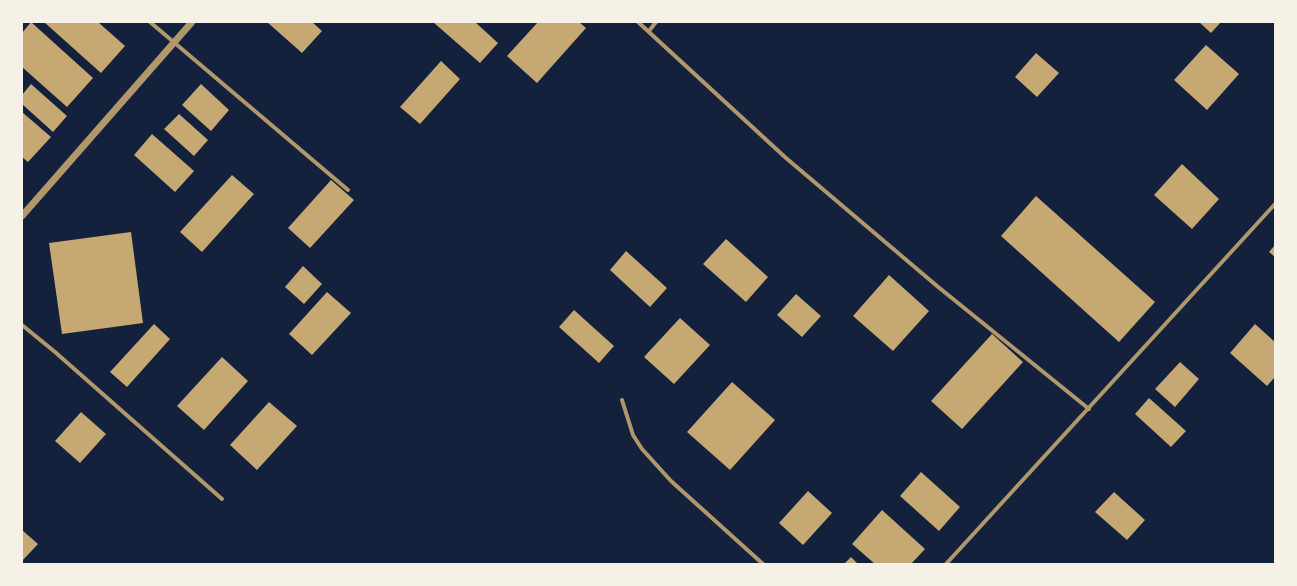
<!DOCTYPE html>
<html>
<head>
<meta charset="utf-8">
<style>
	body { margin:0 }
	#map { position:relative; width:1297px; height:586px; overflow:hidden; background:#14213d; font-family:"DejaVu Sans",sans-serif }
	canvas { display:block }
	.frame { position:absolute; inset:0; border:23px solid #f6f1e7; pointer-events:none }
</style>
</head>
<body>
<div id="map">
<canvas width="1297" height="586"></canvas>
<div class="frame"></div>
</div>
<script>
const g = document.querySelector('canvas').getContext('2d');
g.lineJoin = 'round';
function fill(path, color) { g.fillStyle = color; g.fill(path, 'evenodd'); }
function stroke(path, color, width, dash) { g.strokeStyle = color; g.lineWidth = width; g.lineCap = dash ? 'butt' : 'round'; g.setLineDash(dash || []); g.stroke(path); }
const building = new Path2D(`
	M31,22L93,78L67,107L22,67V33Z
	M44,22H98L125,46L101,73Z
	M267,22H312L322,31L302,53Z
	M433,22H475L498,43L480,63Z
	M538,22H579L586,28L537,83L507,56Z
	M1199,22H1221L1211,33Z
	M1206,45L1239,74L1207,110L1174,80Z
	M1036,53L1059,73L1037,97L1015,77Z
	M441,61L460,79L420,124L400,107Z
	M31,84L67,116L53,132L22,104V95Z
	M201,84L229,110L211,131L182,105Z
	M22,112L51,137L28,162L22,157Z
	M179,114L208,140L194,156L164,129Z
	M152,134L194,171L175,192L134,155Z
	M1182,164L1219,199L1192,229L1154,195Z
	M232,175L254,194L202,252L180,232Z
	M331,180L354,200L310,248L288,228Z
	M1036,196L1155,302L1119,342L1001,236Z
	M131,232L143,323L62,334L49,243Z
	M726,239L768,277L746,302L703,264Z
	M1275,245V257L1269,252Z
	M626,251L667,288L650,307L610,270Z
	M303,266L322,284L304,304L285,287Z
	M889,275L929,311L893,351L853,316Z
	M327,292L351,313L312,355L289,334Z
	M796,294L821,316L802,337L777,315Z
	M574,310L614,346L599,363L559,327Z
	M680,318L710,345L674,384L644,357Z
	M154,324L170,339L127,387L110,372Z
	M1255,324L1275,342V377L1267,386L1230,353Z
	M992,334L1023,362L962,429L931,401Z
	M222,357L248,381L204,430L177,406Z
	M1180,362L1199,379L1175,407L1155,389Z
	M732,382L775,420L730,470L687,432Z
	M1149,398L1186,431L1171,447L1135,414Z
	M269,402L297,426L257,470L230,445Z
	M81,412L106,434L80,463L55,441Z
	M921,472L960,507L939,531L900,496Z
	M808,491L832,513L803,545L779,523Z
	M1114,492L1145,520L1127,540L1095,512Z
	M882,510L925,549L911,564H875L852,544Z
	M22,530L38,544L22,561Z
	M851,557L858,564H844Z`);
const minor = new Path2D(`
	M150,22L348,190
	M638,22L786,158L937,286L1089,409
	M649,31L656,22
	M22,325L55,352L222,499
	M622,400L633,435L642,449L671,481L763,564
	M946,564L1275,204`);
const tertiary = new Path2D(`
	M22,216L192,22`);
fill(building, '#c6a872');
stroke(minor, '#b1986c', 4);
stroke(tertiary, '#b1986c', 7);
</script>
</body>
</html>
